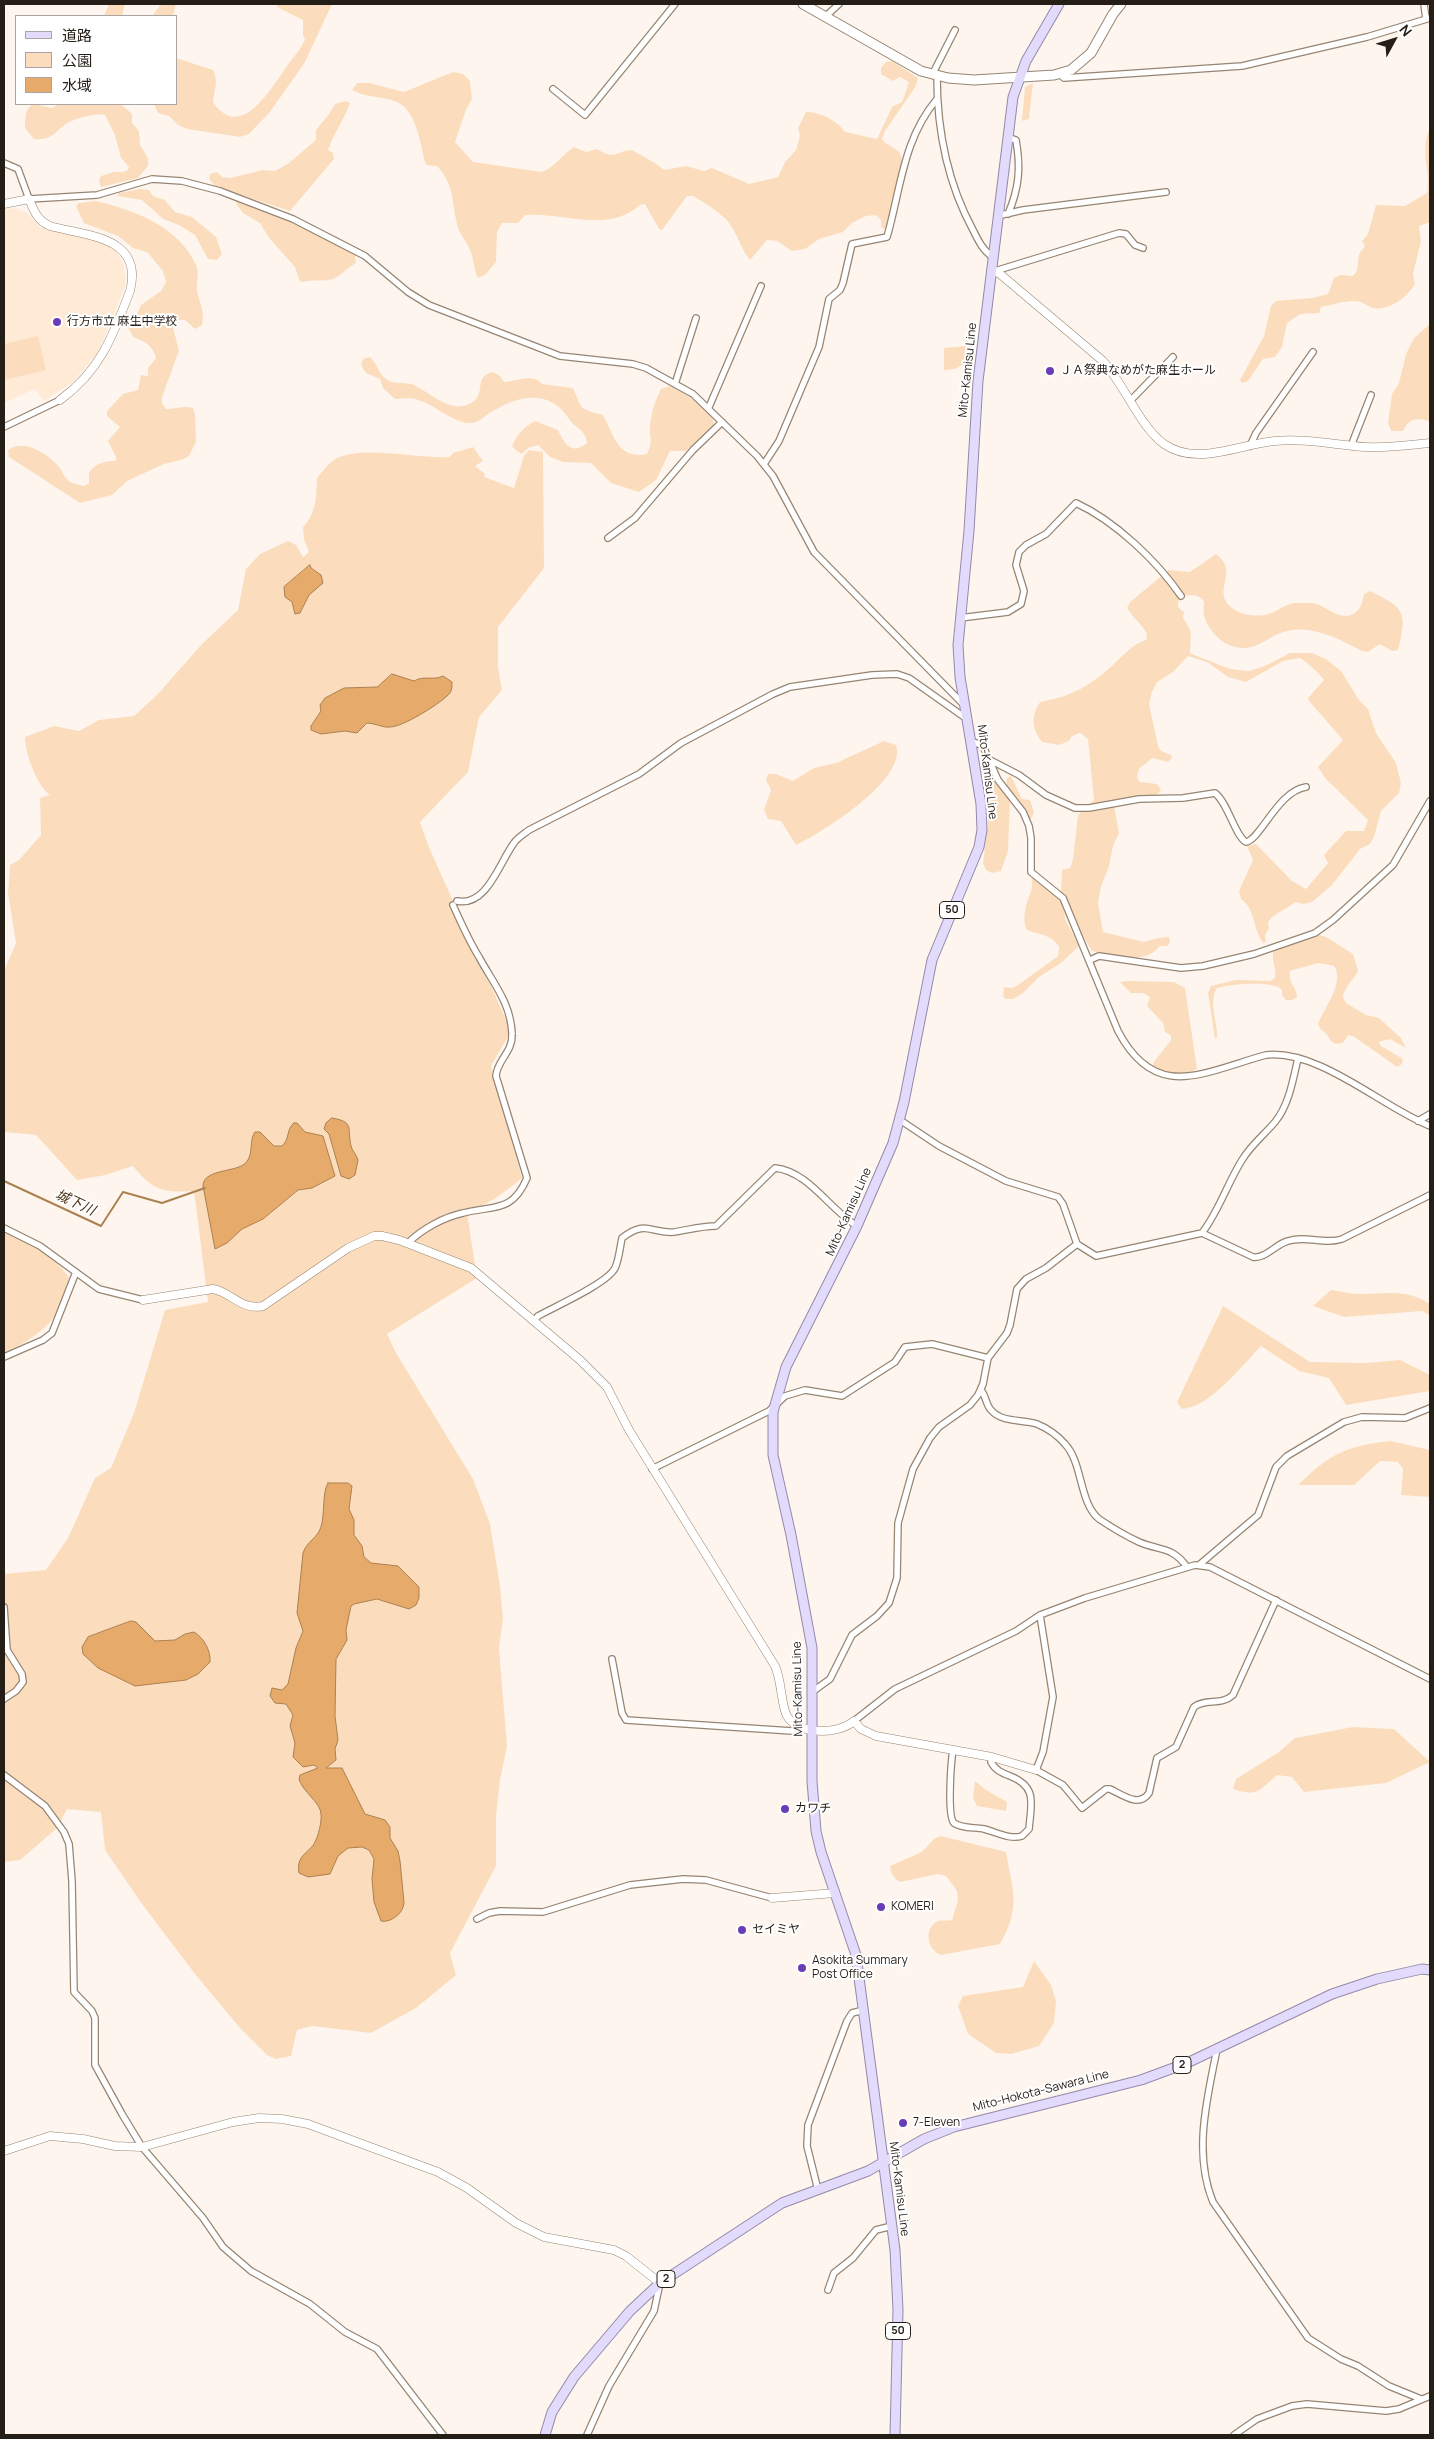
<!DOCTYPE html>
<html>
<head>
<meta charset="utf-8">
<style>
	body { margin:0 }
	#map { position:relative; width:1434px; height:2439px; overflow:hidden; background:#fef6ee; font-family:Manrope,"Noto Sans JP",sans-serif }
	canvas { display:block }
	.frame { position:absolute; inset:0; border:5px solid #251e17; pointer-events:none }
	.legend { position:absolute; left:15px; top:15px; width:162px; height:90px; box-sizing:border-box; background:#fff; border:1px solid #a8a5a2; margin:0; padding:6px 9px; list-style:none; font-size:15px; color:#251e17 }
	.legend li { display:flex; align-items:center; gap:10px; height:25px }
	.legend b { width:25px; border:1px solid #a8a5a2 }
	.north { position:absolute; left:1369px; top:15px; width:50px; height:50px; -webkit-text-stroke:4px #fff; paint-order:stroke; rotate:51deg; font-size:14px; font-weight:700; line-height:20px; text-align:center; color:#251e17 }
	.north::after { content:''; display:block; margin:auto; width:18px; height:22px; background:#251e17; clip-path:polygon(50% 0,100% 100%,50% 72%,0 100%) }
</style>
</head>
<body>
<div id="map">
<canvas width="1434" height="2439"></canvas>
<div class="frame"></div>
<ul class="legend">
<li><b style="height:6px;background:#e2dbfc"></b>道路</li>
<li><b style="height:14px;background:#fbddbe"></b>公園</li>
<li><b style="height:14px;background:#e6ab6a"></b>水域</li>
</ul>
<div class="north">N</div>
</div>
<script>
const g = document.querySelector('canvas').getContext('2d');
g.lineJoin = 'round';
function fill(path, color) { g.fillStyle = color; g.fill(path, 'evenodd'); }
function stroke(path, color, width, dash) { g.strokeStyle = color; g.lineWidth = width; g.lineCap = dash ? 'butt' : 'round'; g.setLineDash(dash || []); g.stroke(path); }
function label(font, color, halo, rows, align = 'center') {
  g.font = font + ' Manrope,"Noto Sans JP",sans-serif'; g.lineWidth = 4; g.setLineDash([]); g.textBaseline = 'middle'; g.strokeStyle = halo; g.fillStyle = color; for (const [text, x, y, turn = 0] of rows) {
    g.save(); g.translate(x, y); g.rotate((+turn || 0) * Math.PI / 180); g.textAlign = isNaN(turn) ? turn : align; if (halo) g.strokeText(text, 0, 0); g.fillText(text, 0, 0); g.restore();
  }
}
const built = new Path2D(`
	M14,208L26,212L41,227L98,240L114,248L123,263L126,278L125,286L99,351L73,382L44,401L34,389L4,403V210Z`);
const green = new Path2D(`
	M109,4H125L122,16H104Z
	M161,4H176L173,16H152Z
	M277,4H332L305,62L270,112L249,134L240,137L187,129L178,125L169,116L158,113L154,104H176V58L213,70C219,81 214,91 213,102C240,142 270,90 285,69C291,59 300,51 305,40L303,35V20L277,7Z
	M892,61L918,78L916,86L885,131L882,139C888,148 902,147 902,161L887,227L884,229L881,227V220L876,215L866,216L852,223L843,232L819,239L805,249L792,251L777,241L767,240L750,260C744,254 738,237 733,229C726,215 706,204 693,196H687L662,230L659,229L645,204L640,205C608,234 563,212 525,215L518,223H502L497,232L496,262L485,275L478,278C473,268 474,257 469,248C465,239 459,234 457,224C451,200 455,186 437,166L426,165C420,146 418,112 397,102C383,96 366,98 352,90L357,83H369L404,92L453,72L463,74L470,81L472,99L466,110L455,142L473,162L542,172C555,167 562,155 574,147L586,152L597,149C617,161 614,151 632,150C643,157 654,161 664,170L686,166L704,171L712,168L749,184L778,177L785,162L796,150L800,136L798,128L806,112C820,112 837,120 845,132L877,139L892,107L902,102L909,82L900,77L893,81L881,74V68L886,62Z
	M1033,83L1029,119L1022,121L1025,87Z
	M346,101L350,103C345,118 334,133 328,150L333,153L334,159L290,211L216,187L209,179L210,174L217,172L222,177L230,178L263,170L275,171L289,163L316,140V130L329,114L335,104Z
	M34,104L52,108L59,104H121L132,114V123L139,131L140,145L148,158V166L138,178L101,187L99,180L101,176L114,172H123L128,170L129,167L121,158L115,135L105,115C95,113 79,118 69,122C55,130 54,141 34,139L25,128C25,119 25,107 34,104Z
	M1430,128V222L1419,226L1421,241L1413,274L1415,284C1407,297 1390,311 1373,308C1367,306 1362,301 1355,301C1343,301 1332,305 1321,307L1319,313L1300,314L1287,323L1282,347L1275,357L1263,359L1248,381L1242,383L1240,380L1264,336L1271,306L1276,301L1312,298L1328,294L1334,278L1340,275L1353,276L1357,271L1359,254L1365,246L1362,241L1368,234L1376,205L1405,206L1427,193C1431,168 1419,152 1430,128Z
	M140,189L149,190L153,196L165,200L175,212L192,217L216,237L222,254L217,260L208,259L195,235L179,225L163,219L142,200L117,196L119,193Z
	M235,199L288,220L355,255L356,263C348,267 342,275 333,279C326,282 312,279 302,282L299,280L295,267L269,238L260,223L243,213L237,205Z
	M95,201C132,209 179,226 196,265C200,272 196,283 197,291C200,304 205,312 202,325L195,329L185,320H174L173,327L179,351L162,397V403L166,409C176,409 184,405 193,408L195,415L196,442L189,456L181,460L164,464L127,481L112,495L80,503L9,457L8,450C25,438 48,454 60,468C62,471 63,475 66,478C70,484 77,484 84,486L89,483V472C97,463 104,461 116,461V457L108,441L120,427L107,416V411L123,394L138,390L141,375L148,376V368L156,358C152,345 145,341 133,337L126,324L138,312L141,305L161,291L166,282L163,271L147,252L133,248L118,236L84,223L76,206L79,203Z
	M1430,324V432L1429,421C1416,418 1410,418 1403,431H1391L1388,423L1392,394L1399,383L1406,354L1414,338Z
	M38,336L46,370L4,380V344Z
	M966,346L963,364L955,369L944,370V348Z
	M370,357C377,363 378,373 385,378C393,385 401,382 411,384C429,390 452,418 474,401C486,391 473,377 493,372L500,376L504,382C517,381 534,373 542,384L573,388C583,409 576,408 603,415C614,434 617,460 647,454C654,439 649,440 650,427C651,413 655,401 661,389L670,386C683,394 714,408 714,425L686,451H670L656,480L639,492L611,483L591,463L563,462L550,457L538,445L528,448L522,454L518,452L512,446C518,433 523,428 535,421L558,430C564,443 571,456 587,443C586,430 576,429 569,419C551,390 521,394 493,411C485,415 480,423 470,423C455,424 433,404 418,400C410,397 403,399 395,399L383,388L380,379L366,373L361,365L363,359Z
	M473,447L483,461L475,466L485,474L484,477L514,488L524,456L529,450L543,452L544,568L498,627V667L502,690L479,717L468,772L420,822L428,845L511,1031L491,1066L522,1178C504,1193 489,1204 467,1212L477,1278L387,1334L396,1353L473,1479L490,1524L500,1586L503,1619L499,1648L507,1746L500,1780L496,1816V1866L450,1953L456,1975L416,2008L371,2033L312,2026L297,2030L291,2056L276,2059L267,2055L240,2028L195,1974L142,1904L105,1850L101,1812L67,1809L56,1829L20,1860L4,1862V1574L46,1570L68,1538L95,1478L111,1468L134,1413L165,1310L208,1302L194,1191C163,1193 153,1191 133,1166L106,1175L77,1180L36,1135L4,1132V971L16,943L8,893L10,865L19,860L41,835L40,798L50,795C37,786 25,753 25,737L54,726L79,731L99,720L134,716L156,696L202,644L238,610L246,569L260,554L288,541L296,545L303,557L309,552L304,540L303,527C317,513 316,495 317,478C323,471 329,462 337,458C364,445 419,459 450,457L453,453Z
	M1216,554C1241,573 1210,591 1232,608C1242,616 1257,617 1269,614C1278,611 1285,604 1294,603C1300,603 1307,603 1313,603C1327,606 1339,621 1353,614C1361,610 1362,602 1364,594L1370,591C1404,608 1408,611 1398,650L1392,651L1380,644L1368,652L1362,651C1335,637 1304,620 1274,636C1261,643 1251,651 1235,647C1221,644 1207,629 1204,615C1202,608 1207,603 1201,598C1196,594 1189,596 1183,595L1179,598L1178,607L1184,612L1183,617L1191,632L1190,653L1192,654L1230,669L1249,671L1265,666L1290,653H1312L1326,659L1341,671L1359,700L1368,709L1376,733L1396,763L1401,783L1399,793L1381,811L1374,837L1370,844L1360,849L1332,885L1312,902L1304,904L1295,902C1287,910 1275,912 1268,922L1269,928L1265,935L1266,942L1263,943C1253,929 1255,908 1241,899L1239,891L1253,860L1247,846L1256,844L1292,881L1306,889L1328,863L1324,855L1346,831H1364L1368,820L1326,779L1318,767L1343,740L1309,701L1308,698L1324,680C1321,675 1307,662 1300,658L1283,661L1246,682L1228,677L1207,662L1188,656L1173,672L1157,682L1152,692L1149,704L1158,746L1161,751L1171,755L1172,758L1168,762L1152,758L1139,769L1137,777L1140,782L1157,784L1161,790L1157,795L1113,800L1119,833L1113,846L1109,866L1101,887L1098,903L1103,932L1144,942L1158,938L1169,937L1170,942L1167,946H1160C1144,966 1113,956 1092,951L1074,922L1061,892L1062,870L1070,868L1073,859L1078,815L1094,800L1088,739L1080,733L1072,736L1069,741L1059,745L1042,742C1031,729 1031,716 1040,702C1073,696 1090,686 1115,663C1125,654 1132,644 1146,640L1147,634C1142,624 1133,618 1127,608L1130,602L1169,570L1190,572Z
	M884,741L896,745C908,779 822,833 796,845L781,821L768,819L764,810L771,790L766,780L768,774H776L793,781L814,768L836,763Z
	M982,756L991,768L994,783L1006,787L1007,778L1011,776L1022,799L1030,800L1034,812L1030,821L1010,800L1008,851L1001,871L992,873L986,870L983,863L990,808Z
	M1034,877L1057,893L1064,904L1065,919L1079,946L1061,963L1039,977L1023,993L1013,999H1006L1003,996L1004,987L1012,988L1018,985L1058,956L1059,947C1051,934 1039,935 1027,930C1021,919 1027,901 1031,891C1033,887 1031,882 1032,878Z
	M1319,935L1326,937L1353,954L1358,971C1353,981 1345,986 1343,997L1346,1003L1366,1015L1379,1018L1401,1038L1406,1048L1390,1039L1379,1042L1381,1046L1403,1059L1402,1064L1397,1067L1353,1036L1348,1035L1343,1043C1328,1047 1332,1035 1321,1030L1318,1024C1324,1008 1345,982 1334,966L1318,963L1290,971C1288,984 1297,987 1297,997L1292,1000H1286L1282,995V990C1274,980 1229,984 1217,988C1208,1001 1218,1023 1217,1037L1215,1039L1208,993L1211,986L1236,980L1270,981L1275,978C1277,968 1270,959 1274,950Z
	M1127,981L1174,982L1185,988L1197,1069C1183,1076 1168,1074 1154,1068L1153,1063L1171,1040V1035L1165,1032L1163,1023L1147,1006L1150,997L1143,993H1131L1120,982Z
	M4,1233C28,1239 55,1258 69,1277C64,1320 38,1336 4,1354Z
	M1331,1290C1340,1291 1350,1294 1358,1294C1385,1294 1406,1288 1430,1304V1316L1423,1311L1344,1317L1313,1306Z
	M1223,1306L1310,1362L1365,1363L1400,1360L1430,1375V1391L1346,1405L1329,1378L1299,1371L1261,1346C1243,1365 1209,1408 1182,1409L1177,1402Z
	M1390,1441L1430,1450V1497L1401,1495L1403,1469L1398,1462L1380,1461L1354,1485H1298C1330,1454 1345,1446 1390,1441Z
	M1353,1727L1394,1729L1430,1762L1386,1783L1304,1792L1292,1777L1277,1775C1258,1791 1259,1797 1233,1789L1236,1779L1279,1752L1295,1738Z
	M975,1781L986,1790L1007,1802L1006,1811L977,1806L973,1798Z
	M941,1836L1006,1852C1013,1892 1021,1907 1000,1944L941,1955C928,1950 923,1931 936,1922C941,1919 946,1922 952,1920L958,1900L957,1891L946,1876L938,1874L900,1882C895,1879 890,1873 890,1866L922,1852L935,1838Z
	M1034,1961L1051,1985L1056,2001L1054,2023L1039,2046L1011,2054L996,2053L968,2034L958,2006L963,1996L1023,1987Z`);
const water = new Path2D(`
	M310,565L311,568L321,575L323,583L309,595L300,613L295,614L292,602L285,597L284,587Z
	M392,674L414,681C424,675 433,681 443,676L452,682C452,688 452,692 447,696C439,704 403,727 390,727C383,728 375,723 367,723L357,733L345,731L321,734L311,730V726L321,711L320,705L325,698L344,688L377,687Z
	M332,1118C355,1122 347,1128 351,1146C352,1151 357,1155 358,1160L355,1175L349,1179L341,1176L329,1134L324,1129L326,1123Z
	M294,1123H297L305,1132L323,1136L335,1176L312,1188L298,1190L263,1219L242,1229L227,1243L215,1249L203,1186C203,1170 232,1172 243,1165C255,1157 248,1142 255,1132H260L274,1146H282C290,1139 286,1129 294,1123Z
	M328,1483H348L352,1486L349,1509L354,1520V1535L362,1546L364,1557L371,1563L398,1566L419,1587V1598L416,1605L409,1609L377,1599L354,1604L351,1606L346,1630L347,1640L336,1659L335,1716L338,1740L335,1749L336,1760L326,1768H342L365,1814L385,1820L390,1827V1838L398,1851L400,1861L404,1902C404,1913 391,1923 381,1921L374,1902L372,1879L374,1859L369,1850L362,1847L348,1848L338,1856L330,1874L308,1877L299,1873C296,1856 307,1854 314,1844C318,1837 322,1822 321,1814C321,1803 302,1791 299,1779L300,1775L318,1768L314,1765L303,1767L293,1757L295,1743L290,1726L293,1715L286,1704L275,1703L270,1696L272,1688L282,1690L288,1684L296,1648L303,1631L297,1613L303,1553C307,1541 317,1539 321,1527C325,1514 322,1492 328,1483Z
	M131,1621L136,1622L155,1641L175,1640L185,1634L194,1632C204,1638 211,1651 210,1662L198,1674L186,1680L135,1686L98,1668L83,1654L82,1647L88,1637Z`);
const stream = new Path2D(`
	M4,1181L101,1226L123,1192L162,1203L205,1188`);
const minor = new Path2D(`
	M1424,4L1426,19
	M825,17L839,4
	M1059,74L1064,78L1242,66L1367,37L1430,18
	M932,75L955,30
	M937,76C937,129 947,182 973,230C978,240 983,251 993,257
	M553,89L585,115L675,4
	M1007,137L1016,140C1021,167 1019,189 1008,214
	M4,163L18,169L29,199L97,195L152,179L182,181L220,191L293,219L365,256L408,292L429,305L560,356L633,364L646,368L693,394L757,456L773,476L814,552L964,705
	M997,216L1023,210L1166,192
	M995,271L1119,233L1126,234L1135,245L1143,248
	M675,384L696,318
	M1131,400L1173,357
	M709,407L761,286
	M4,427L60,400
	M1250,446L1256,433L1313,352
	M1351,446L1371,395
	M764,464L779,441L819,347L829,299L840,290L843,283L852,244L887,237C901,188 903,139 937,99
	M608,538L635,518L693,450L722,422
	M960,618L1008,612L1021,604L1024,591L1016,565L1019,552L1026,545L1046,534L1076,503C1115,521 1157,561 1181,596
	M971,741L983,746L998,780L1023,812L1029,826L1031,838V872L1063,898L1118,1031C1156,1103 1203,1072 1266,1055C1319,1049 1382,1107 1430,1126
	M990,760L1019,775L1046,795L1075,808H1089L1139,799L1183,798L1215,793C1228,803 1235,836 1246,842C1261,839 1278,791 1306,787
	M457,901C487,907 499,863 514,843C517,838 524,834 529,830L639,774L681,743L773,694L790,687L872,675L897,674L909,678L967,719
	M1090,960L1099,956L1181,968L1203,966L1254,954L1315,933L1333,920L1393,865L1430,801
	M900,1120L939,1146L1006,1181L1058,1197L1063,1204L1077,1244L1096,1256L1202,1233L1253,1257C1265,1259 1276,1244 1288,1241C1306,1235 1324,1245 1342,1239L1430,1195
	M1418,1121L1430,1114
	M4,1228L40,1246L99,1289L143,1300
	M1202,1233C1219,1211 1227,1184 1242,1160C1251,1145 1264,1135 1275,1122C1289,1105 1293,1080 1298,1058
	M408,1243C422,1229 444,1217 463,1213C492,1205 512,1214 527,1178L496,1076C497,1060 513,1052 512,1034C511,1003 493,983 479,957C469,941 461,923 453,905
	M534,1321L538,1316C554,1307 608,1283 615,1268C619,1260 620,1247 622,1238C647,1219 650,1234 674,1232C688,1230 701,1226 716,1226L775,1168C808,1171 830,1210 857,1226
	M4,1357L43,1340L52,1333L76,1272
	M981,1390C986,1396 986,1405 991,1410C1002,1423 1022,1419 1037,1424C1047,1428 1058,1436 1065,1444C1083,1463 1079,1503 1099,1519C1111,1527 1126,1536 1139,1542C1160,1551 1172,1546 1187,1567
	M652,1469L769,1411L785,1396L805,1390L842,1396L895,1362L905,1347L932,1344L988,1358
	M1199,1565L1258,1515L1276,1467L1287,1456L1344,1422L1362,1417L1405,1418L1430,1408
	M4,1607L7,1650L22,1674L23,1682L16,1691L4,1699
	M1040,1615L1053,1697L1043,1752L1036,1770L1063,1785L1082,1808L1106,1789H1110C1123,1795 1139,1808 1149,1793L1157,1758L1176,1747L1194,1707C1206,1698 1221,1706 1233,1695L1276,1600
	M612,1659L622,1713L626,1720L792,1731L799,1725
	M812,1692L830,1679L852,1635L877,1616L889,1603L897,1578L898,1523L913,1469L930,1438L939,1427L970,1405L978,1395L983,1384L988,1358L1007,1333L1010,1325L1017,1289L1026,1279L1046,1268L1077,1244
	M854,1721L895,1689L1016,1631L1040,1615L1085,1598L1195,1565L1210,1567L1430,1679
	M953,1750C951,1762 947,1816 954,1823C962,1829 975,1827 984,1829C996,1832 1010,1840 1022,1836L1029,1829C1031,1804 1038,1787 1010,1776C1002,1773 995,1770 991,1762L992,1757
	M4,1775L45,1806L64,1832L69,1844L72,1881L74,1992L92,2011L95,2018V2065L122,2114L142,2147L203,2218L223,2247L251,2271L310,2304L345,2332L377,2349L443,2435
	M477,1919L489,1913L500,1911L543,1912L630,1885L683,1879L706,1880L772,1898
	M1217,2049C1207,2099 1193,2153 1213,2202L1308,2338L1341,2359L1358,2366L1389,2386L1421,2399
	M818,2190L807,2146L808,2125L847,2021L852,2013L864,2010
	M828,2290L834,2273L853,2258L876,2230L892,2226
	M587,2435L609,2386L654,2311L660,2283
	M1234,2435L1257,2419L1292,2406L1307,2404L1386,2411L1399,2409L1430,2396`);
const tertiary = new Path2D(`
	M4,204L29,199C34,211 37,220 50,226C86,236 144,236 130,291C113,336 100,371 60,400
	M992,270L1000,274L1103,361C1124,384 1140,427 1164,444C1197,467 1239,444 1275,441C1305,438 1336,445 1366,447C1387,448 1409,445 1430,443
	M143,1300L213,1289C231,1292 242,1311 263,1306L348,1248L374,1236H382L399,1240L471,1268L580,1360L607,1387L629,1430L775,1666C782,1681 781,1706 787,1716C798,1735 838,1735 854,1721L861,1729L876,1736L992,1757L1036,1770
	M772,1898L835,1893
	M4,2151L50,2136L83,2139L115,2146L142,2147L233,2122L259,2118L282,2119L308,2124L438,2172L467,2188L516,2223L544,2237L614,2250L626,2256L660,2283`);
const secondary = new Path2D(`
	M803,4L921,71L948,78L974,80L1054,75L1071,70L1091,53L1113,14L1121,4`);
const primary = new Path2D(`
	M545,2435L552,2412L574,2377L630,2311L660,2283L782,2203L868,2171L924,2139L954,2127L1141,2080L1187,2063L1332,1994L1377,1979L1422,1969L1430,1970
	M895,2435L898,2310L895,2250L856,1955L821,1852L816,1831L812,1781V1648L791,1535L773,1455V1412L786,1367L857,1226L893,1143L904,1102L932,960L979,847L982,830L981,804L960,677L958,645L969,531L978,381L1013,97L1026,61L1059,4`);
const markers = [
	[57,322,5,"#683db5"],
	[1050,371,5,"#683db5"],
	[785,1809,5,"#683db5"],
	[881,1907,5,"#683db5"],
	[742,1930,5,"#683db5"],
	[802,1968,5,"#683db5"],
	[903,2123,5,"#683db5"]
];
const shields = [
	[952,910,25],
	[1182,2065,18],
	[666,2279,18],
	[898,2331,25]
];
const shieldNames = [
	["50",952,910],
	["2",1182,2065],
	["2",666,2279],
	["50",898,2331]
];
const poiNames = [
	["行方市立 麻生中学校",67,322],
	["ＪＡ祭典なめがた麻生ホール",1060,371],
	["カワチ",795,1809],
	["KOMERI",891,1907],
	["セイミヤ",752,1930],
	["Asokita Summary",812,1961],
	["Post Office",812,1975],
	["7-Eleven",913,2123]
];
const streetNames = [
	["Mito-Kamisu Line",968,370,-84],
	["Mito-Kamisu Line",987,772,83],
	["Mito-Kamisu Line",849,1212,-66],
	["Mito-Kamisu Line",798,1689,-91],
	["Mito-Hokota-Sawara Line",1041,2091,-14],
	["Mito-Kamisu Line",899,2189,83]
];
const waterNames = [
	["城下川",75,1203,25]
];
fill(built, '#feead5');
fill(green, '#fbddbe');
fill(water, '#e6ab6a');
stroke(water, '#ac8151', 1);
stroke(stream, '#ac8151', 2);
stroke(minor, '#968573', 8);
stroke(tertiary, '#968573', 9);
stroke(secondary, '#968573', 11);
stroke(primary, '#9489ab', 11);
stroke(minor, '#fff', 5.5);
stroke(tertiary, '#fff', 8);
stroke(secondary, '#fff', 9);
stroke(primary, '#e2dbfc', 9);
for (const [x, y, r, color] of markers) { const dot = new Path2D(); dot.arc(x, y, r, 0, 2 * Math.PI); g.fillStyle = color; g.fill(dot); stroke(dot, '#fff', 2); }
for (const [x, y, w] of shields) { const box = new Path2D(); box.roundRect(x - w / 2, y - 8.5, w, 17, 4); g.fillStyle = '#fff'; g.fill(box); stroke(box, '#251e17', 1); }
label('bold 11px', '#251e17', null, shieldNames);
label('12px', '#251e17', '#fff', poiNames, 'left');
label('12px', '#251e17', '#fff', streetNames);
label('italic 14px', '#493114', '#fff', waterNames);
</script>
</body>
</html>
